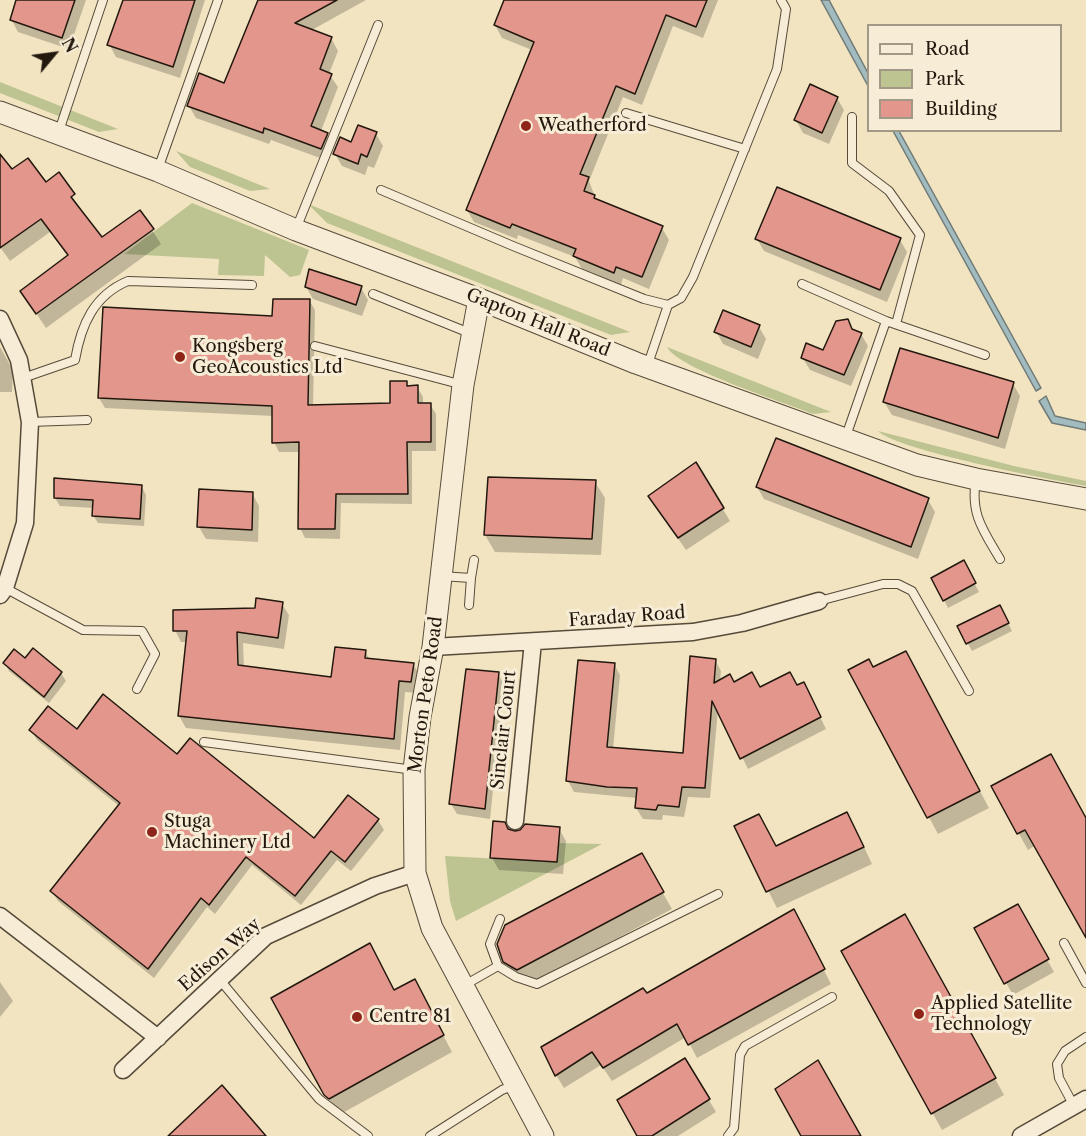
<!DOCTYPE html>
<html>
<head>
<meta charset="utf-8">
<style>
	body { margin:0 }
	#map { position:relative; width:1086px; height:1136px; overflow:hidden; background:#f2e4c0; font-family:"Libre Caslon Text",serif }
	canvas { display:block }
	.legend { position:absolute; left:867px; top:24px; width:195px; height:108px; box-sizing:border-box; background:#f7edd6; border:2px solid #a29886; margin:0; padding:8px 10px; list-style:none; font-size:18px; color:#22180e }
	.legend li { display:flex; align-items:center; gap:12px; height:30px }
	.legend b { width:30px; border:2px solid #a29886 }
	.north { position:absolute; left:24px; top:24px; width:60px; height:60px; -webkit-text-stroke:4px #f7edd6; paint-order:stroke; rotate:61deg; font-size:16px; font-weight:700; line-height:24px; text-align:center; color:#22180e }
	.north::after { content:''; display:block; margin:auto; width:21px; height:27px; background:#22180e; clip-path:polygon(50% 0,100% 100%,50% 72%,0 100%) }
</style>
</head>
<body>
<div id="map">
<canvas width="1086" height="1136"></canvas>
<ul class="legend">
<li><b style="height:8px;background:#f7edd6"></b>Road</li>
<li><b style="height:16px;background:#bdc491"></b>Park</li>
<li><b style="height:16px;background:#e3968c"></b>Building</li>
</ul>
<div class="north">N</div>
</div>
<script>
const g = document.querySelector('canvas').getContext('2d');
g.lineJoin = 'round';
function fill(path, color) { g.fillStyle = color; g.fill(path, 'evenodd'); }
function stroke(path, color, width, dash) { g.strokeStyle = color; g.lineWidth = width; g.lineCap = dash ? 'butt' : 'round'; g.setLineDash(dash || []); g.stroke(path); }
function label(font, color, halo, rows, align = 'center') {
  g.font = font + ' "Libre Caslon Text",serif'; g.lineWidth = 6; g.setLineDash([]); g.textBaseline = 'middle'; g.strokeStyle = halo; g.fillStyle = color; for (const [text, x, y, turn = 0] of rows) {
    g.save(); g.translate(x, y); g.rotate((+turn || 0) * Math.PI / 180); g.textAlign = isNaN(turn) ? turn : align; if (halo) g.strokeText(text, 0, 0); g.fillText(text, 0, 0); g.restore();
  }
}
const green = new Path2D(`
	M0,82L118,129L99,132L0,93Z
	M176,151L270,189L250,191L190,167Z
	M192,203L309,250L300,275L290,277L265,255L264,276L218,275L219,259L124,254Z
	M308,204L630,332L611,335L327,223Z
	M667,347L831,412L813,414C786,403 678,369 667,347Z
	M878,431L1014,466L1086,481V486C1052,480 896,450 878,431Z
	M559,843L602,844L456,921L450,901L445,856L557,862Z`);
const water = new Path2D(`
	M821,0H829L868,73V86Z
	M893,131H899L1041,388L1036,391Z
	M1046,396L1055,416L1086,423V430L1052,423L1039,401Z`);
const shadow = new Path2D(`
	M18,0H86L69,49L18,32L11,19Z
	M124,0H205L180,78L116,57L109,44Z
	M260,0H366L310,31L331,38L338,51L329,74L338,87L321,131L327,134L334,146L328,161L271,140L269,144L196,118L189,106L225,85Z
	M506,0H718L703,38L673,26L642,105L623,97L589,181L597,202L662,228L669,240L649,289L623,278L621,285L582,269L575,257L518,235L517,239L474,222L467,210L532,50L502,38L495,25Z
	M837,98L844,110L829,144L803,133L796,120Z
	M376,134L383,146L374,168L368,166L365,175L342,166L335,154Z
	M0,165L46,184L58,175L101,239L152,230L161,244L46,328L22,292L69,257L50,232L10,261L0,247Z
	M757,239L900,240L907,252L887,302L764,251Z
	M306,287L361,288L368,300L362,316L313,299Z
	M309,300L315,310L313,406L392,404L406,383L409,387H417L423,397V404H430L436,414V451H412V504L341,503L340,539L305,538L300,528V452H279L274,442V416L105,408L99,398Z
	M848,321L853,331L861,334L868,346L851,386L810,370L802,357L824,352Z
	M759,327L766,339L758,359L723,344L716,331Z
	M0,347L13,370L12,392H0Z
	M1013,384L1020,396L1005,449L892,415L884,402Z
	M696,465L730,521L686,550L657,508Z
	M489,479L595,482L605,498L601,555L495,552L485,535Z
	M142,487L146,495L144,526L98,523L93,515L94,508L60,506L55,498Z
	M757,487L928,500L935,512L918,559L764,499Z
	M252,493L259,506L258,542L206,539L199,527Z
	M963,562L979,592L948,608L933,578Z
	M282,604L289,615L284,649L243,643L244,667L333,679L365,651L370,660L413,664L420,676L418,693L405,692L400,750L186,728L179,716L187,642H181L175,630Z
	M1004,615L1012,631L972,651L959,627Z
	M33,650L61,673L66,681L49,703L9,671L5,663L25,661Z
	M715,660L721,671L720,681L760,689L796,687L809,694L826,729L748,769L718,709L710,798L688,797L684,817L663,815L662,820L643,819L636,808L637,798L574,792L568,781L614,664L620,675L613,749L684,754Z
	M873,669L915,670L989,808L938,834L850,670Z
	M498,674L504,684L490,819L457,814L451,804Z
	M31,730L77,731L177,756L314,840L378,820L384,830L351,871L337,860L301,905L252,865L215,914L207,907L154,978L58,901L52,892L119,806L37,740Z
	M993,787L1086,815V935L1036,845L1028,850Z
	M736,827L776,848L856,830L872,864L777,908Z
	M559,829L566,841L563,874L499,870L492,858L508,831L514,833Z
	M641,855L672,909L528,986L515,978L505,961Z
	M1017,906L1054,972L1013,995L976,929Z
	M905,916L1004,1095L942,1130L843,951Z
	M801,925L831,984L697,1058L686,1037L612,1081L601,1065L564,1088L556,1075L646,995Z
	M370,945L395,992L423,997L452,1052L339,1115L326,1094Z
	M0,982L13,1001L0,1017Z
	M685,1060L716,1112L678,1136H638Z`);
const building = new Path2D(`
	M16,0H75L62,38L10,20Z
	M123,0H195L173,67L107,45Z
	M258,0H337L295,23L332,37L320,69L332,74L311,126L328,133L321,149L264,128L263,133L187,106L199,73L224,83Z
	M504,0H707L696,27L666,15L635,94L616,86L580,174L589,177L584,191L595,195L594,198L663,226L642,277L616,267L614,273L573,256L576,249L512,224L510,228L466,210L534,42L494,25Z
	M810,84L838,97L822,133L794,120Z
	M358,125L377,132L367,157L361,154L358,164L333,154L340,137L351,142Z
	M0,154L12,169L28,158L46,182L59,172L75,194L71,197L102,237L140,210L154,229L36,314L20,291L68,255L41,219L0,248Z
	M777,187L901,238L880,290L755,239Z
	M309,269L362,286L356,305L305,287Z
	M273,299H310L308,405L390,403V381H407V386L418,385V403H431V442H407L408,494H336L335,529H298L299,442L272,443V406L98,398L103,307L272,316Z
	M723,310L760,325L751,347L714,332Z
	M848,319L852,329L862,333L844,375L801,358L806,343L823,350L836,321Z
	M900,348L1014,382L998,438L883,402Z
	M776,438L929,498L911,547L756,487Z
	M696,462L724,508L678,538L648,496Z
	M488,477L596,480L592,539L484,535Z
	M54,478L142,485L140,519L92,516L93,500L54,498Z
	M199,489L253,492L252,530L197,527Z
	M964,560L976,583L943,601L931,578Z
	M256,598L283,602L278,638L237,632L238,665L331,677L335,647L366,650L365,658L414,663L411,682L399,681L394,739L178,716L187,631H173V610L255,608Z
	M1000,605L1009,623L966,644L957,626Z
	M33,648L62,672L44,697L3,663L14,649L25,658Z
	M906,651L980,791L927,818L848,670L869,659L873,667Z
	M690,656L716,659L714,683L730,674L734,682L752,672L760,687L790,672L797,685L804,682L821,717L740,759L712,701L705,788L682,787L679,807L658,805L656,810L635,808L637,788L607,787L566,781L578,660L615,663L607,747L683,753Z
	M466,669L499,672L485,809L449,804Z
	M103,694L177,754L190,738L314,838L348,795L379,819L345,862L331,851L295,896L246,857L209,905L201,898L148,969L50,891L120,803L29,730L48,706L77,729Z
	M1051,754L1086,818V938L1025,830L1017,834L991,786Z
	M847,812L864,847L766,892L734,826L759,814L776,846Z
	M493,821L505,822L508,829L515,831L520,830L525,824L560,827L557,862L490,858Z
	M642,853L664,892L517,970L503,962L497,944L505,925Z
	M1018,904L1049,959L1004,984L974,928Z
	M794,909L825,969L688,1045L677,1024L603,1068L592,1052L555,1076L541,1047L643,988L647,993Z
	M905,914L996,1078L931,1114L841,951Z
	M370,943L394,990L415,979L444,1035L329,1099L324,1095L271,998Z
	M685,1058L710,1099L652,1136H637L617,1100Z
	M818,1060L861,1136H801L775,1089Z
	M222,1085L266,1136H168Z`);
const service = new Path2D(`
	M626,113L745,149
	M852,117V163L889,191L920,235L896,324
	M58,134L103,0
	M158,169L218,0
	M381,190L513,246L644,299L668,305L681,298L693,277L777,69L786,9L781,0
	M296,229L378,25
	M802,284L886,321
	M373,294L472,334
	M315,346L463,385
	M647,367L668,305
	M23,378L75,360C81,325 94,295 128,281L252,285
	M30,422L87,420
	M845,439L886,321L985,355
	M976,479C970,514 983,530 1000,559
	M441,576L471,578L469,605
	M471,578L474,560
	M5,588L83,630L142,631L155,654L137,689
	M819,601L883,584H898L912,591L969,691
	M204,742L414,770
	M1064,943L1086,983
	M498,966L490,944L500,919
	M220,980L319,1099L368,1136
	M463,986L498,966L516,977L537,984L718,894
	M1074,1106L1059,1078L1057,1064L1065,1051L1086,1037
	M430,1136L502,1090L515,1085
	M728,1136L734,1128L740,1055L745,1046L832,997`);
const minor = new Path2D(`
	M0,319L19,360L30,422L25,523L5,588L0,595
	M433,647L693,632L742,623L819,601
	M515,821L533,642
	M0,916L158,1038
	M123,1070L266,936L375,886L415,873
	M1021,1136L1086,1099`);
const tertiary = new Path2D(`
	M0,112L158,171L296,230L479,299L636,363L917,465L976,479L1086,499
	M479,299L463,385L433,647L420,717L414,770L415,873L432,928L543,1136`);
const markers = [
	[526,126,6,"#8f2418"],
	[180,357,6,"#8f2418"],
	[152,832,6,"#8f2418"],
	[919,1014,6,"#8f2418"],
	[357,1017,6,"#8f2418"]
];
const poiNames = [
	["Weatherford",538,126],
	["Kongsberg",192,347],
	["GeoAcoustics Ltd",192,368],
	["Stuga",164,822],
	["Machinery Ltd",164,843],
	["Applied Satellite",931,1004],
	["Technology",931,1025],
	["Centre 81",369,1017]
];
const streetNames = [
	["Gapton Hall Road",538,323,22],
	["Faraday Road",627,617,-4],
	["Morton Peto Road",426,695,-82],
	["Sinclair Court",504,730,-84],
	["Edison Way",220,955,-41]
];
fill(green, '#bdc491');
fill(water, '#a2bbbe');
stroke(water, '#6f7a78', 1.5);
fill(shadow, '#0003');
fill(building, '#e3968c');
stroke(building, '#22180e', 1.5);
stroke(service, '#564b3a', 10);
stroke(minor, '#564b3a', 19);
stroke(tertiary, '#564b3a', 23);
stroke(service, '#f7edd6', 8);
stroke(minor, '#f7edd6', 16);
stroke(tertiary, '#f7edd6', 21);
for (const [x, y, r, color] of markers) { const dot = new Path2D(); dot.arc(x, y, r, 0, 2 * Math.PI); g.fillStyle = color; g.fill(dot); stroke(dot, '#f7edd6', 2); }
label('18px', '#22180e', '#f7edd6', poiNames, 'left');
label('18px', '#22180e', '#f7edd6', streetNames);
</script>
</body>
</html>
